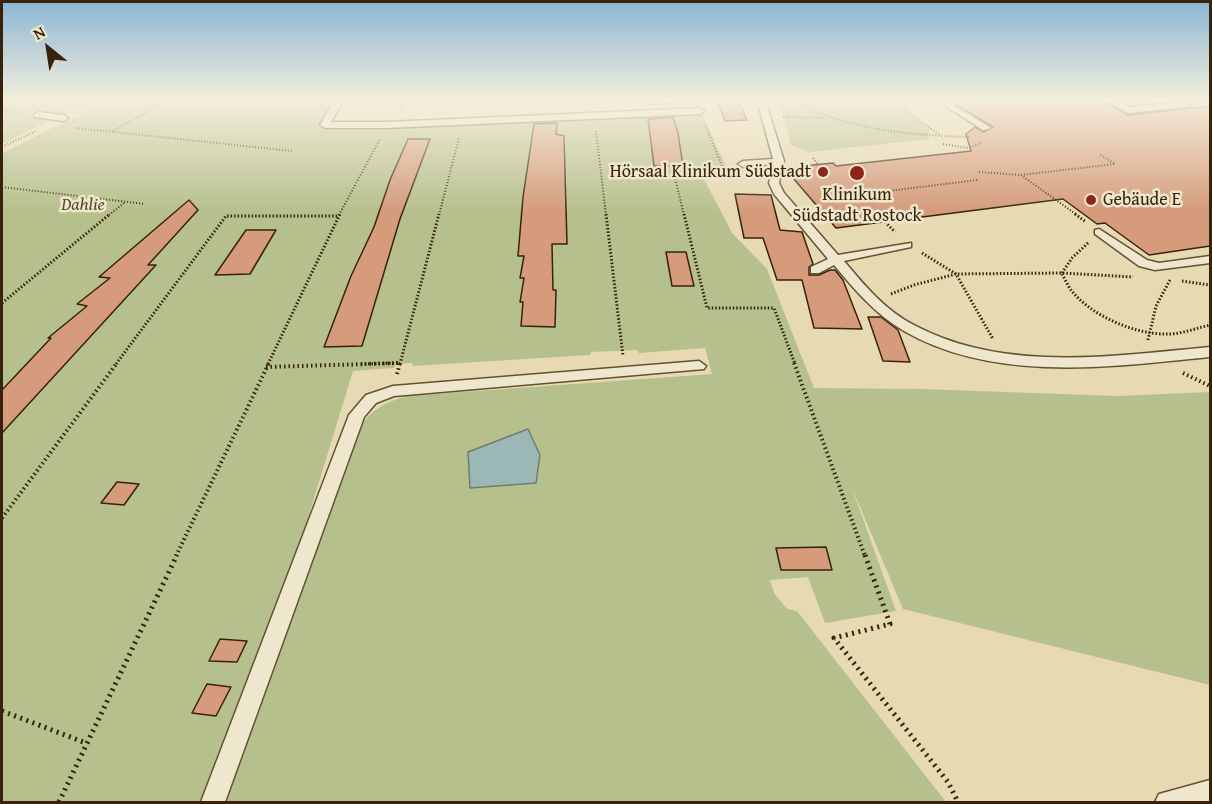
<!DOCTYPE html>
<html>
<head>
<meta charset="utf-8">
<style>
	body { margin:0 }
	#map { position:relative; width:1212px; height:804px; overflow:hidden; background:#e7dab2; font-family:"Gentium Book Plus",serif }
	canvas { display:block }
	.frame { position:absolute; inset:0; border:3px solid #37230c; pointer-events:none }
	.north { position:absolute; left:18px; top:18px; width:60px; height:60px; -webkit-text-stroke:4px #efe7cd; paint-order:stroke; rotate:330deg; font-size:16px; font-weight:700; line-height:24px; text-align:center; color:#37230c }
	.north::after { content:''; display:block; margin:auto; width:21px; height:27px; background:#37230c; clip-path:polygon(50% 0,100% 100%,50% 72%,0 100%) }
</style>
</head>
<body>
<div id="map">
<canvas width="1212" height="804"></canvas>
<div class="frame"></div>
<div class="north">N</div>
</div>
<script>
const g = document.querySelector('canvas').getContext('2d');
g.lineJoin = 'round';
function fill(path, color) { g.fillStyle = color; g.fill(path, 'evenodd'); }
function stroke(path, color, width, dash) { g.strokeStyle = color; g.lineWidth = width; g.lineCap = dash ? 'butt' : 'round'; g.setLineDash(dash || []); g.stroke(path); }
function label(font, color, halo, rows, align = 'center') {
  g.font = font + ' "Gentium Book Plus",serif'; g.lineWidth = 5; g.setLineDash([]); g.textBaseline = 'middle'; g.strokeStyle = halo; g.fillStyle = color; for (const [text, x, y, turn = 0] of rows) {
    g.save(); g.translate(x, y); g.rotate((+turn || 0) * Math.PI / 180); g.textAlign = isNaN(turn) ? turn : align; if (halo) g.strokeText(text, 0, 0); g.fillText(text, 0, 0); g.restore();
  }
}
const green = new Path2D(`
	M2,100H90L2,144Z
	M110,100H345L330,123L700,109L731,177L704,179L732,233L767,269L814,388L922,389L1117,396L1210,392V685L903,609L852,488L896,611L825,623L808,577L770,580L774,593L787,609L797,611L946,802H224L284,640L358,429C371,410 385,402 407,396L712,374L705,348L639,353L637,350L591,352L590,355L413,366L412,363L396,364L394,368L353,371L274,629L201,802H2V153Z
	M779,100H902L907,103L905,110L930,129L928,135L930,139L808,152L791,145Z`);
const water = new Path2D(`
	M528,429L540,455L536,483L470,488L468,452Z`);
const building = new Path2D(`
	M717,100H738L747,120L725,121Z
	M949,100H1102L1128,115L1210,106V246L1149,255L1105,223L1097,224L1063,199L836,228L787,171L806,169L803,166L833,163L836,166L971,151L966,134L975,127L984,132L993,127Z
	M673,117L678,133L683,166H654L648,119Z
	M557,123L556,134L564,136L567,244H552L553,290H556L555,327L521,326L523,302H520L524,278H520L524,256H518L523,197L534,124Z
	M408,139H430L400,219L362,346L324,347L351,276L374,227L390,180Z
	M735,194L771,195L780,230L802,232L813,264L809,267V275H819L830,270H835L843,280L862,329L814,328L802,280H777L763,238H744Z
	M189,200L198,210L148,265H156L2,433V390L51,338H48L87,306L77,304L110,278L99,277Z
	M246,230H276L250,274L215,275Z
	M666,252H686L694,286H672Z
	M868,317H881L898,330L910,362L883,361Z
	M117,482L139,484L124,505L101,503Z
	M826,547L832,570H781L776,548Z
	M220,639L247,641L237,662L209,661Z
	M207,684L231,687L216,716L192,713Z`);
const pathFar3 = new Path2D(`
	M791,100C847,130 907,135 970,137
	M902,100L907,103L905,110L940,135
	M399,106L412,104
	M401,110L399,106L402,100
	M2,111L22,113
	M75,112L99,100
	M783,117L823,118
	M76,128L292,151
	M113,131L167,100
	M596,131L606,215
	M943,144L966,148L980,144V141
	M2,147L36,131
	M813,158L818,164
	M979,172L1021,175L1115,164L1099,154
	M1021,175L1077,215
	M2,187L145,204
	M863,194L978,180
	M109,215L125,202
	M339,215L380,139
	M439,215L459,138
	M684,215L675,178L724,171L705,124`);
const pathFar2 = new Path2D(`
	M606,214L623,356
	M684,214L707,308H774L795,364
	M1075,214L1086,222
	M885,222L895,232
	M922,253L956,274L993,339
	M1062,273L1072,258L1089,242
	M1062,274C1065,279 1068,286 1071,290C1091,316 1136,335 1168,334C1183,334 1196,328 1210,325
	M1182,281L1210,285
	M891,294L914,285L956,274L1062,273L1133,277
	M2,303L110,214
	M1148,340L1156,306L1170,280
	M116,364L226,216H339
	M268,364L340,214
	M361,364L400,363
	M400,364L439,214`);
const pathFar1 = new Path2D(`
	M794,363L865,556
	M266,367L400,363
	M1183,373L1210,386
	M397,374L400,363
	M2,518L117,363
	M176,556L269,363`);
const path = new Path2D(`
	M865,555L890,624L834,638L948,782L958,802
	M2,711L86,743
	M59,802L177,555`);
const lane = new Path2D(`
	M328,100H343L331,122H387L700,108L704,111L700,114L387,128H325L320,125L333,103Z
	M644,100H674L670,103L647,104Z
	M757,100H765L784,161L779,183L784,193L838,255L911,243V247L844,261C864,285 886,311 914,325C1004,373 1113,356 1210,347V357C1111,367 994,383 904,331C876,315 854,289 834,265L819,273H811V267L828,259L774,194L769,183L773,164L743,167L738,164L743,161L773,159Z
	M936,100H945L991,128L983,130Z
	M1105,100H1115L1129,107L1199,100L1186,107L1128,113Z
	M38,112L64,115L68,118L64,121L35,117L34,115Z
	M1099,229L1147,260L1159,263L1210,256V263L1155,270L1139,266L1095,234V230Z
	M699,361L706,366L704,369L394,396L376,403L364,417L225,802H201L349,415L366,395L393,386Z
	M1210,780V802H1155L1159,794Z`);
const markers = [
	[823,172,6,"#8f2418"],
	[857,173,8,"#8f2418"],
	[1091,200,6,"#8f2418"]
];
const farPoinames = [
	["Hörsaal Klinikum Südstadt",811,172],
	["Klinikum",857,195,"center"],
	["Südstadt Rostock",857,216,"center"],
	["Gebäude E",1103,200,"left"]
];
const farParknames = [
	["Dahlie",83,205]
];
fill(green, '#b6c08c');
fill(water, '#9bb8b6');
stroke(water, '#737c72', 1.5);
fill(building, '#d59b7b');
stroke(building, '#37230c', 1.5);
stroke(lane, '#635136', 3);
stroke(pathFar3, '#37230c', 2, [1, 2]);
stroke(pathFar2, '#37230c', 3, [1.5, 2]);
stroke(pathFar1, '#37230c', 4, [1.5, 3]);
stroke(path, '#37230c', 5, [2, 4.5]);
fill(lane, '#efe7cd');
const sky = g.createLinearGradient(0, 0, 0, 212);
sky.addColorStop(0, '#89b6d4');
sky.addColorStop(0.47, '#f4eedc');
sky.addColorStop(1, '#f4eedc00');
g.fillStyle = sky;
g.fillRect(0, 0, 1212, 212);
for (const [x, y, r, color] of markers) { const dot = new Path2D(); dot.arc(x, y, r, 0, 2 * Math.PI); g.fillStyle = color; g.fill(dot); stroke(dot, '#efe7cd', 2); }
label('18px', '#37230c', '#efe7cd', farPoinames, 'right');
label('italic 18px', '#574a2c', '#efe7cd', farParknames);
</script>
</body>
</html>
